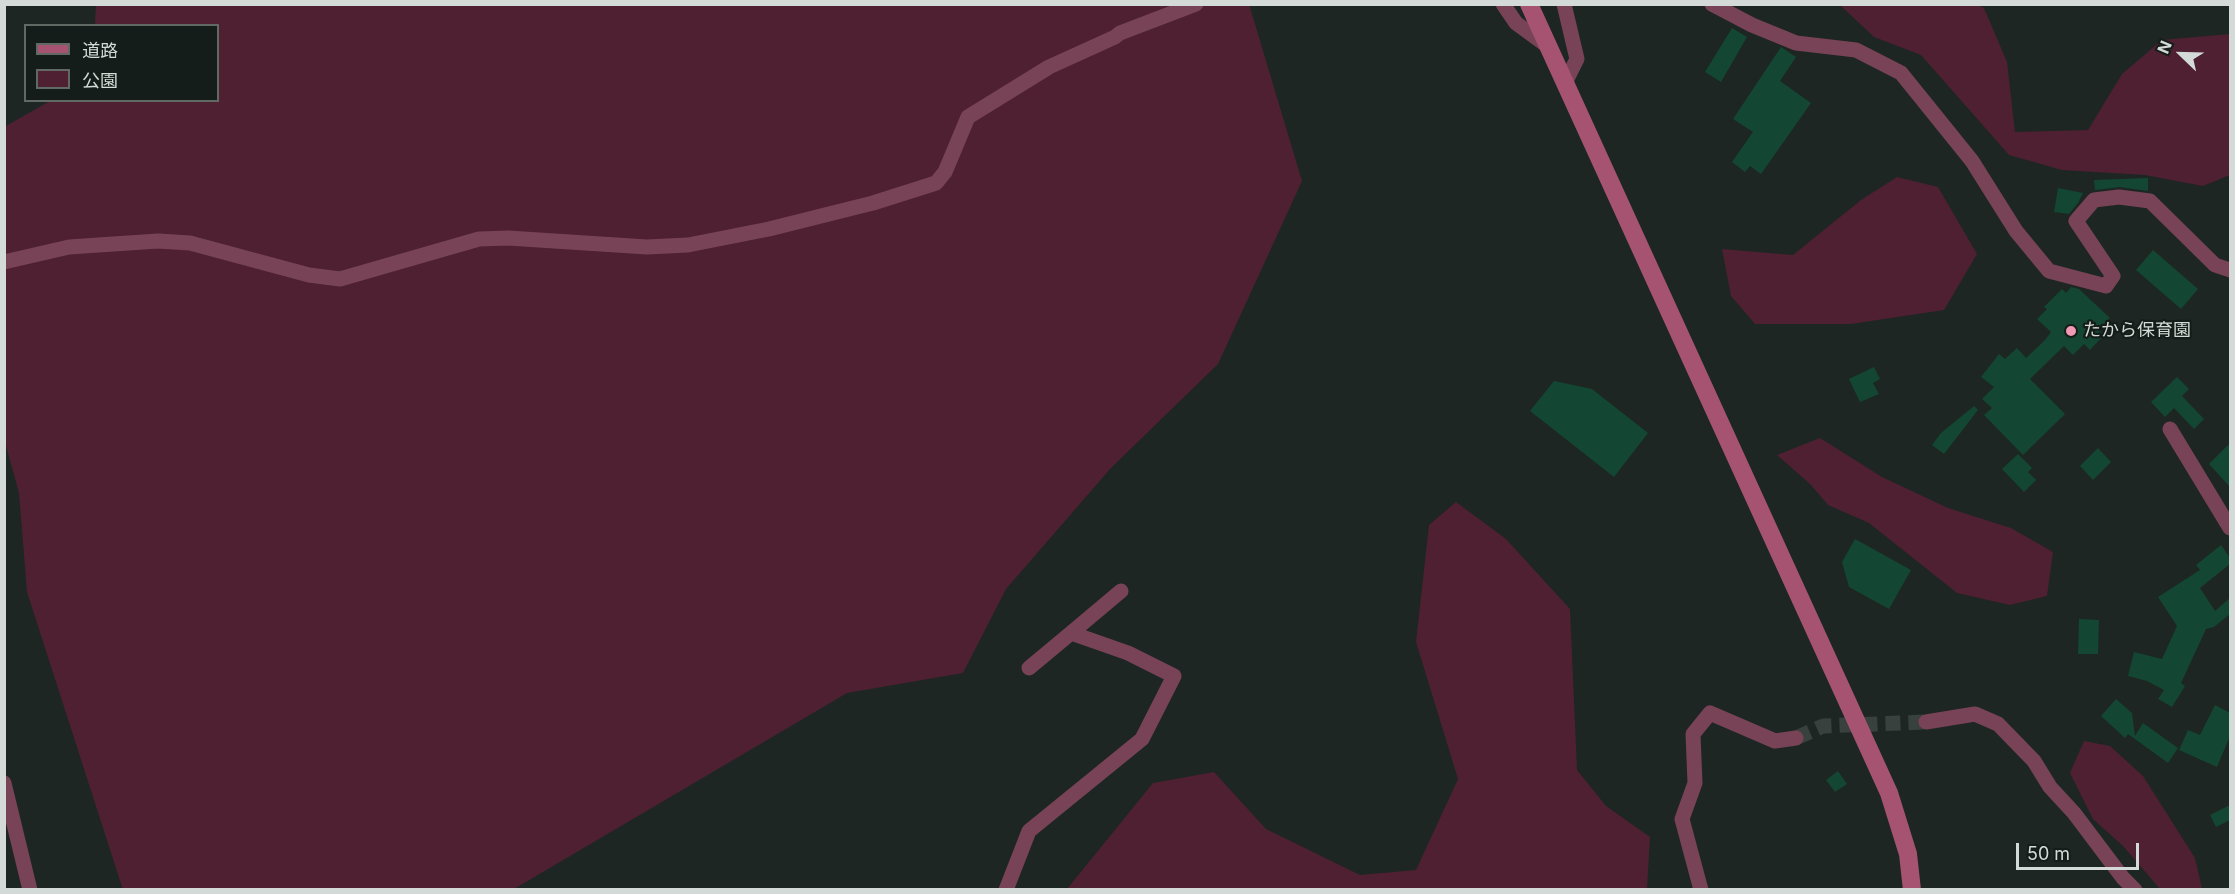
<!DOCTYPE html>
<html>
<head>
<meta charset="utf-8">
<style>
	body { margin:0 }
	#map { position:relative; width:2235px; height:894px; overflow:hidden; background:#1d2622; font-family:Inter,"Noto Sans JP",sans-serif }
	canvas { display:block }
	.frame { position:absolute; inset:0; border:6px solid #d4dad7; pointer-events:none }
	.legend { position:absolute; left:24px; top:24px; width:195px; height:78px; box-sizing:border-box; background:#141d19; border:2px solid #616965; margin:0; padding:8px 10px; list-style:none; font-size:18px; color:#d4dad7 }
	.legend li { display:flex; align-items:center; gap:12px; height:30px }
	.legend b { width:30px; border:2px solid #616965 }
	.north { position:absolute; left:2151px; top:24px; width:60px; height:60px; -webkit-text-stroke:4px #141d19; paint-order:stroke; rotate:293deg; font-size:16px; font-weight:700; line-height:24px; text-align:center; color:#d4dad7 }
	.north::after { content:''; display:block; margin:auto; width:21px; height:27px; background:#d4dad7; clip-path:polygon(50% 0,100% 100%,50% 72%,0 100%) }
	.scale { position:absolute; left:2016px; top:843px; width:123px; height:27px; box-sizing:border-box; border:3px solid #d4dad7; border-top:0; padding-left:8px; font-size:18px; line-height:21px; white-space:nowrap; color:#d4dad7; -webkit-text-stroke:4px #141d19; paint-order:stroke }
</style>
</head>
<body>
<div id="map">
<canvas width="2235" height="894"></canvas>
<div class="frame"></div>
<ul class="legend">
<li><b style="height:8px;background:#a65372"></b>道路</li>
<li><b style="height:16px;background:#4e2032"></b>公園</li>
</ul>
<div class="north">N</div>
<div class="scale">50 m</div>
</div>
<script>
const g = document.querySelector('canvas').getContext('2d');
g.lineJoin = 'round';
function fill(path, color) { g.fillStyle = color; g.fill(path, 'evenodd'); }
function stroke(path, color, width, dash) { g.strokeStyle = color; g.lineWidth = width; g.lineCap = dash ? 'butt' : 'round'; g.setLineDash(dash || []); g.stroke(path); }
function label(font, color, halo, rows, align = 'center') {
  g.font = font + ' Inter,"Noto Sans JP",sans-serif'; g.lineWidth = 4.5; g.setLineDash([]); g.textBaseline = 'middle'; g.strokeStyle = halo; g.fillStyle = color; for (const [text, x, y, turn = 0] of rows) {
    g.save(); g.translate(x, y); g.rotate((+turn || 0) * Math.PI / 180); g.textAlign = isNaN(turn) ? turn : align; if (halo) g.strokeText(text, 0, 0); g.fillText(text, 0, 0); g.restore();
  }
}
const green = new Path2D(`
	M1249,4L1302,181L1218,364L1111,468L1006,589L963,673L847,693L514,889L123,890L27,592L19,493L5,442L4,127L50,101L218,100V26L95,25L96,5Z
	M1975,4L1984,8L2007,62L2015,132L2088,130L2122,74L2162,40L2230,34V175L2203,186L2145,175L2062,170L2009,155L1921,55L1874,37L1840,5Z
	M1897,177L1938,187L1977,254L1944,310L1851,324H1755L1731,296L1722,249L1793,255L1861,200Z
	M1820,438L1882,477L1948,508L2011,528L2053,552L2047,596L2010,605L1957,593L1869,523L1828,505L1810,484L1777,455Z
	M1456,502L1506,539L1570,609L1577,770L1606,806L1650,837L1647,889H1067L1153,783L1214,772L1266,829L1360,875L1416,870L1458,779L1416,642L1429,525Z
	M2084,741L2110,746L2143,776L2195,858L2202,889H2160L2123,846L2093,819L2070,773Z`);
const building = new Path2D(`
	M1732,28L1747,37L1721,82L1705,72Z
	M1781,47L1796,57L1780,81L1811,103L1761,174L1750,166L1745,172L1732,162L1753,132L1733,119Z
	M2148,178V191L2120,187L2095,190L2094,180Z
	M2058,188L2083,193L2078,203L2069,214L2054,212Z
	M2153,250L2198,289L2181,309L2136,270Z
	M2071,287L2079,289L2110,318L2098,330L2104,335L2090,350L2084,344L2073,355L2064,346L2030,379L2065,414L2023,455L1984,415L1992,408L1982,399L1994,387L1981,377L1999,354L2005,359L2017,348L2026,358L2045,340L2051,332L2037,319L2047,309L2044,307L2062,289L2066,293Z
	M1874,367L1880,379L1873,383L1879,394L1860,402L1849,379Z
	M2177,377L2189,389L2182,396L2204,419L2194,429L2174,408L2165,417L2151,402Z
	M1554,381L1592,389L1648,433L1614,477L1530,411Z
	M1974,406L1978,410L1944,454L1932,445L1941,433Z
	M2230,443V487L2209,464Z
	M2098,448L2111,462L2093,480L2080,466Z
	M2018,454L2032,468L2028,472L2036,480L2024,492L2002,469Z
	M1855,539L1911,570L1889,609L1849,587L1842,562Z
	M2221,545L2230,558V564L2200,588L2215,611L2230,598V614L2214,627L2206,629L2181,683L2185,686L2172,707L2158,699L2164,690L2147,681L2128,676L2134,652L2162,659L2177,626L2158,597L2200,570L2196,565Z
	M2079,619L2099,620L2098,654H2078Z
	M2116,699L2132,713L2135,736L2143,723L2178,748L2168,763L2128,734L2125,738L2101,716Z
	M2215,705L2230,713V736L2217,767L2179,750L2188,730L2200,735Z
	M1838,771L1847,784L1835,792L1826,780Z
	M2230,805V820L2216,827L2210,815Z`);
const streetTunnel = new Path2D(`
	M1796,738L1823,726L1926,722`);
const street = new Path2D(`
	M1503,4L1516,23L1546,45
	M1564,4L1577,59L1565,83
	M1712,4L1752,25L1796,43L1856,50L1901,73L1972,161L2016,231L2049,271L2106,286L2113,276L2076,221L2094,200L2119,197L2150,201L2215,265L2230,270
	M4,262L69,247L158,241L190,243L309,275L340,279L479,239L508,238L647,247L688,245L769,229L873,203L936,183L945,172L968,117L1049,67L1115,37L1120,33L1196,4
	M2170,429L2230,528
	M1071,633L1121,591
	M1926,722L1975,714L1998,724L2034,761L2050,787L2074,813L2123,878L2135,890
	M4,783L30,890
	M1006,890L1029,831L1142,739L1174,676L1128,653L1071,633L1029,668
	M1701,890L1682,819L1695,783L1693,734L1710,713L1775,741L1796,738`);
const secondary = new Path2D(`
	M1529,4L1889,793L1908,854L1912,890`);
const markers = [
	[2071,331,6,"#f09ab7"]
];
const poiNames = [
	["たから保育園",2083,331]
];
fill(green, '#4e2032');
fill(building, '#134733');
stroke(streetTunnel, '#38413d', 15, [15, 8]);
stroke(street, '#784356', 15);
stroke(secondary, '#a65372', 18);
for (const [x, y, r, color] of markers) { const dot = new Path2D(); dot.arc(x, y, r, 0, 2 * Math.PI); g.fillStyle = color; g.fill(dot); stroke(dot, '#141d19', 2); }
label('18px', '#d4dad7', '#141d19', poiNames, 'left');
</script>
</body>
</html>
